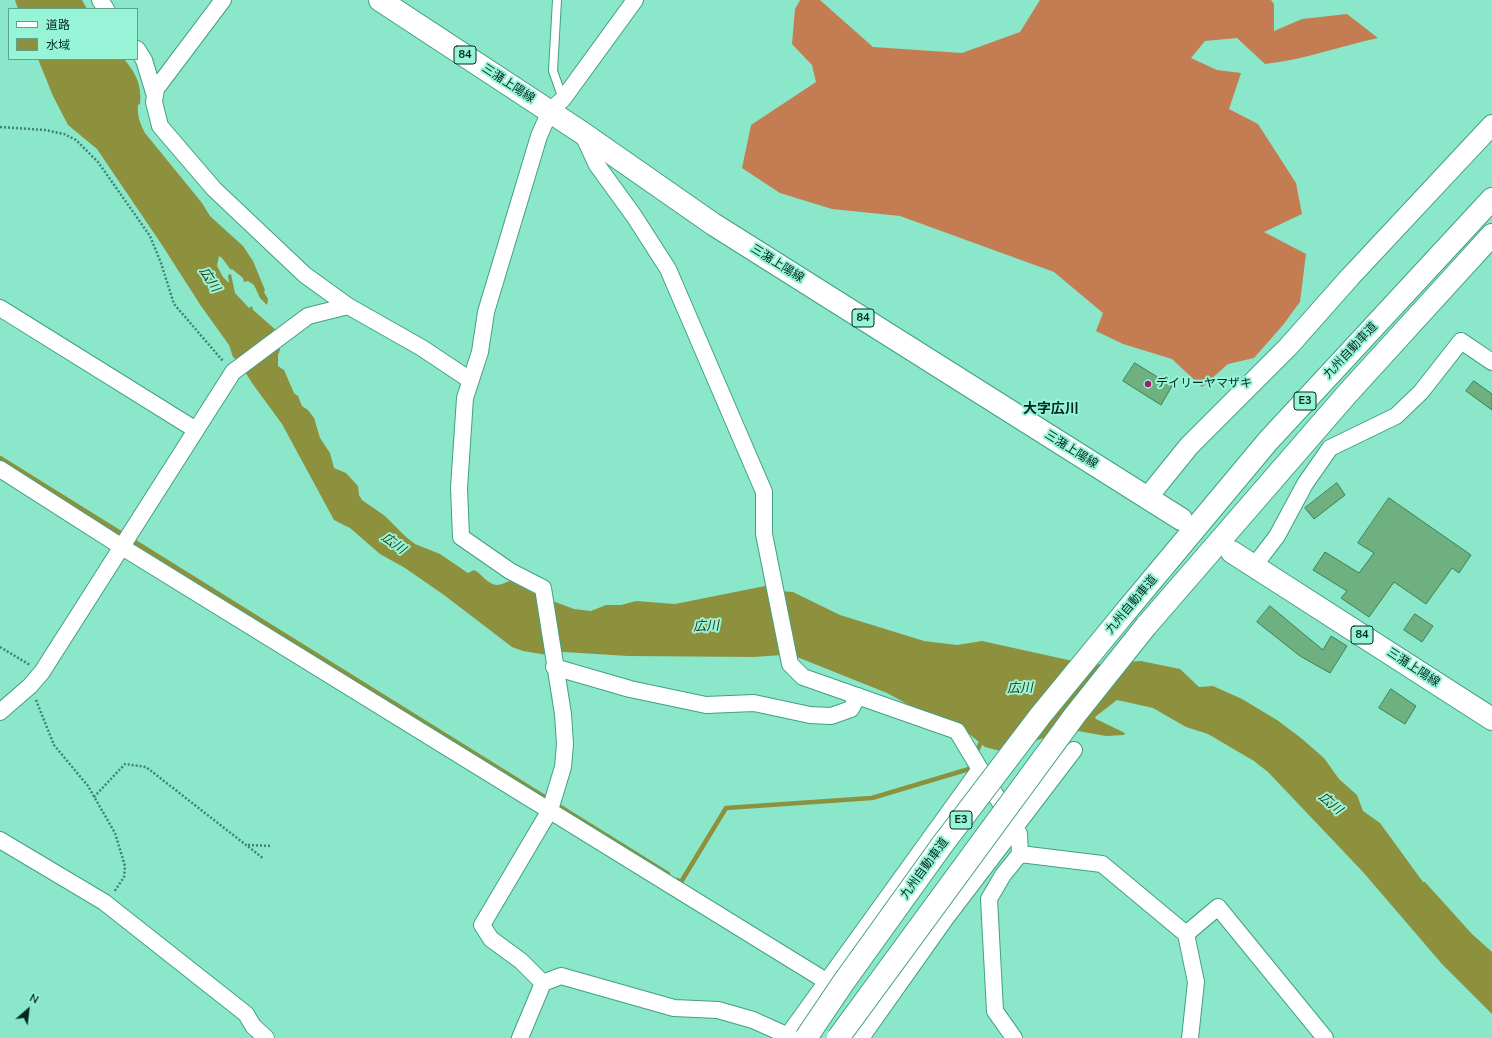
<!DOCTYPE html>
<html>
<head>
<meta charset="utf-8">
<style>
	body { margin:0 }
	#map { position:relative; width:1492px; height:1038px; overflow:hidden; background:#8be7ca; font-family:"Nunito Sans","Noto Sans JP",sans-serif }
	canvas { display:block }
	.legend { position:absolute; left:8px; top:8px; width:130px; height:52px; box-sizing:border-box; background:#98f4d7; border:1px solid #5ba38d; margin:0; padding:5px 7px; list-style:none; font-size:12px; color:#00291f }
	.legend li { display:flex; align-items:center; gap:8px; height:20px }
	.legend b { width:20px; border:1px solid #5ba38d }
	.north { position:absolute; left:8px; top:990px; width:40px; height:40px; -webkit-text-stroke:3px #98f4d7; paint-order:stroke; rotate:28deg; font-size:11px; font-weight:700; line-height:16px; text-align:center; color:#00291f }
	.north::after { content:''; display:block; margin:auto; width:14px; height:18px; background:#00291f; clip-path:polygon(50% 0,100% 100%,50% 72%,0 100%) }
</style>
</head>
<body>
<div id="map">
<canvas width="1492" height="1038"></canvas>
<ul class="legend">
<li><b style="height:5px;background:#fff"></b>道路</li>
<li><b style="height:11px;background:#8d913e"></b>水域</li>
</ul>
<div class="north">N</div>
</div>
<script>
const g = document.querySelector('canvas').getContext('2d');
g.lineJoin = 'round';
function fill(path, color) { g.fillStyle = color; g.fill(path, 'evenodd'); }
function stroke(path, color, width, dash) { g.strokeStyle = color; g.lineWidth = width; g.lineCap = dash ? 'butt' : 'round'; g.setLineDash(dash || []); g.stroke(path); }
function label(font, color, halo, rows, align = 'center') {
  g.font = font + ' "Nunito Sans","Noto Sans JP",sans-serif'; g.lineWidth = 4; g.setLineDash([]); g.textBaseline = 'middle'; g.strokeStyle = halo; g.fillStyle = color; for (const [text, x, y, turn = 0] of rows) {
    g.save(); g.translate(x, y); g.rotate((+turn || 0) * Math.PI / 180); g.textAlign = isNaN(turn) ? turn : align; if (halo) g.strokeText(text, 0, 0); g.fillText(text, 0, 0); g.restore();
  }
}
const forest = new Path2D(`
	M800,0H820L873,47L962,53L1020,32L1040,0H1271L1274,4V31L1302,19L1347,14L1378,38C1340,46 1303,60 1265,64L1237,38L1205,41L1191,58L1217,70L1241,73L1229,109L1258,124L1296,183L1302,214L1264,232L1306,254L1300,302L1283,325L1254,358L1228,364L1202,387L1172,359L1123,344L1096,331L1103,313L1054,272L900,216L832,209L780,193L742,168L751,125L816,82L812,65L792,44L795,9Z`);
const water = new Path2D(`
	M15,0H82L87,9H18Z
	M38,59H124C136,73 142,85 140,104L138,105C137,116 140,123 145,133L202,203L210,216L243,246L253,261L265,290L264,292L268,299L267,305L260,298L254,285L248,281L244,282L243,278L232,269L231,270L222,258L219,256L217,266L223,277L229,283L228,275L231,274L235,293L249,308L252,306L253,310L276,330L280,350L278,355V366L284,370L294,393L298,396L302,406L308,410L314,418L320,438L330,453L334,468L346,473L358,486L359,495L362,500L385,516L406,537L415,544L440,554L468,573L474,570C481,573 488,585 497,585C501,585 506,582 510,581L539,596L574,609L591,611L606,605H621L636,601L675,604L765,586L779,591L793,592L840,615L924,641L957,645L982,641L1091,665L1141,661L1180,669L1199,687L1213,686L1242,699L1277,720L1301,738L1324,758L1339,779L1357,795L1363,811L1380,823L1423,882H1425L1472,934L1492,952V1014L1442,964L1363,872L1268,772L1254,761L1208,734L1186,727L1153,708L1117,700L1095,717L1096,719L1125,733L1124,735L1106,736L1072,730L1058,733L1006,751L996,750L985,747L962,728L916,709L887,693L797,657L782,655L754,657L628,656L564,652L547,655L523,651L512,647L444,595L405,568L380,554L350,528L334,520L282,424L252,383L239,362L233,357L229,345L201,306L162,245L97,149L68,125L53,96Z`);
const stream = new Path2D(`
	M0,458L668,874
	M975,755L983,738
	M677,880L681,882L726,808L872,798L969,769L971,764`);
const building = new Path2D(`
	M1135,363L1172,386L1161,405L1123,381Z
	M1474,381L1492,394V410L1466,391Z
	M1337,483L1345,495L1314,519L1305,508Z
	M1389,498L1471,555L1459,573L1452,568L1426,604L1394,582L1369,617L1341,598L1347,591L1313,570L1325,552L1359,573L1374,553L1358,543Z
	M1270,606L1323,650L1331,636L1347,646L1330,673L1300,656L1257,622Z
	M1415,614L1433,626L1422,642L1404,630Z
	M1391,689L1416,706L1405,724L1379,708Z`);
const path = new Path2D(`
	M0,127L45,130L64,134L76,140L98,162L150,236L161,263L174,304L223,361
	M0,647L30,665
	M36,700L54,745L88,786L115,833L125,866L124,877L114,892
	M94,797L125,764L146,767L264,859
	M248,845L271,846`);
const service = new Path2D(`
	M557,0L553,71L563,99`);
const minor = new Path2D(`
	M100,0L106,9
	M223,0L156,89L154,102L160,126L214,189L305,275L348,306
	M137,49L144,60L155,96
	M582,133L597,165L634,216L668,269L764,492V534L790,664L803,677L957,731L1019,834L1020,854L1003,875L989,899L995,1011L1014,1038
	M0,308L196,430
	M0,469L122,547L826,981
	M1254,566L1277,536L1305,484L1330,448L1396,416L1421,392L1461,341L1492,362
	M554,667L630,689L706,705L754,703L810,715L831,716L851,709L858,696
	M0,712L30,686L42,672L233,372L308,316L348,306L422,348L470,380
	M0,840L104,902L246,1014L253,1026L266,1038
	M1020,854L1102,864L1186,934L1196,982L1190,1038
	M1186,934L1218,907L1325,1038
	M543,983L521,961L491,939L482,925L550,810L563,767L565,744L563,714L543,588L510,571L461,537L459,488L465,398L480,352L486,312L539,136L550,111L563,99L635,0
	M520,1038L543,983L561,976L674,1008L718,1010L753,1020L793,1038
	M786,1038L980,769
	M861,1038L946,918L1074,750`);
const tertiary = new Path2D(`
	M1147,498L1189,446L1288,347L1350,277L1492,125`);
const primary = new Path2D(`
	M380,0L581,132L713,224L1181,519
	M1232,552L1492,719`);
const motorway = new Path2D(`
	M1127,610L1268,441L1492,199
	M1146,626L1347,394L1492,235`);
const motorwayBridge = new Path2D(`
	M806,1038L843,983L942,845L1040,716L1127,610
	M838,1038L1075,715L1146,626`);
const markers = [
	[1148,384,4,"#a31e6a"]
];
const shields = [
	[465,55,22],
	[863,318,22],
	[1305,401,22],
	[1362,635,22],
	[961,820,22]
];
const shieldNames = [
	["84",465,55],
	["84",863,318],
	["E3",1305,401],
	["84",1362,635],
	["E3",961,820]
];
const streetNames = [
	["三潴上陽線",508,84,33],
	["三潴上陽線",777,264,32],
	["九州自動車道",1351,351,-47],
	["三潴上陽線",1071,450,32],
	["九州自動車道",1132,605,-50],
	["三潴上陽線",1413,668,33],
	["九州自動車道",925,869,-54]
];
const poiNames = [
	["デイリーヤマザキ",1156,384]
];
const waterNames = [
	["広川",209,280,57],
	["広川",393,544,36],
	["広川",706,627,-3],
	["広川",1020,689,-2],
	["広川",1330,804,40]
];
const quarterNames = [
	["大字広川",1051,410]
];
fill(forest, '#c47d52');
fill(water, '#8d913e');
stroke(stream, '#8d913e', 4.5);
fill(building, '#6eb07f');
stroke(building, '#3f8052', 1);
stroke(service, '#41a085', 10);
stroke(minor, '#41a085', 18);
stroke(tertiary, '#41a085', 22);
stroke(primary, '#41a085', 24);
stroke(motorway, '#41a085', 24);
stroke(path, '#41826f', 2.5, [2, 2]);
stroke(service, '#fff', 8);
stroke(minor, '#fff', 16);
stroke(tertiary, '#fff', 20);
stroke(primary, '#fff', 22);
stroke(motorway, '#fff', 22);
stroke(motorwayBridge, '#41a085', 24, []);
stroke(motorwayBridge, '#fff', 22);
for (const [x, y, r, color] of markers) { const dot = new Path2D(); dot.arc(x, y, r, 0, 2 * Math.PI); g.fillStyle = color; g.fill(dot); stroke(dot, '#98f4d7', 1.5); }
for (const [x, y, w] of shields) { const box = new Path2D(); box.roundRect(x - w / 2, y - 9, w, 18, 3); g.fillStyle = '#98f4d7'; g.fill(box); stroke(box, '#00291f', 1); }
label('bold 11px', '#00291f', null, shieldNames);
label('12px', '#00291f', '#98f4d7', streetNames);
label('12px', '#00291f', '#98f4d7', poiNames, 'left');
label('italic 13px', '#343612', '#98f4d7', waterNames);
label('bold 14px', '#00291f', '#98f4d7', quarterNames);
</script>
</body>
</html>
